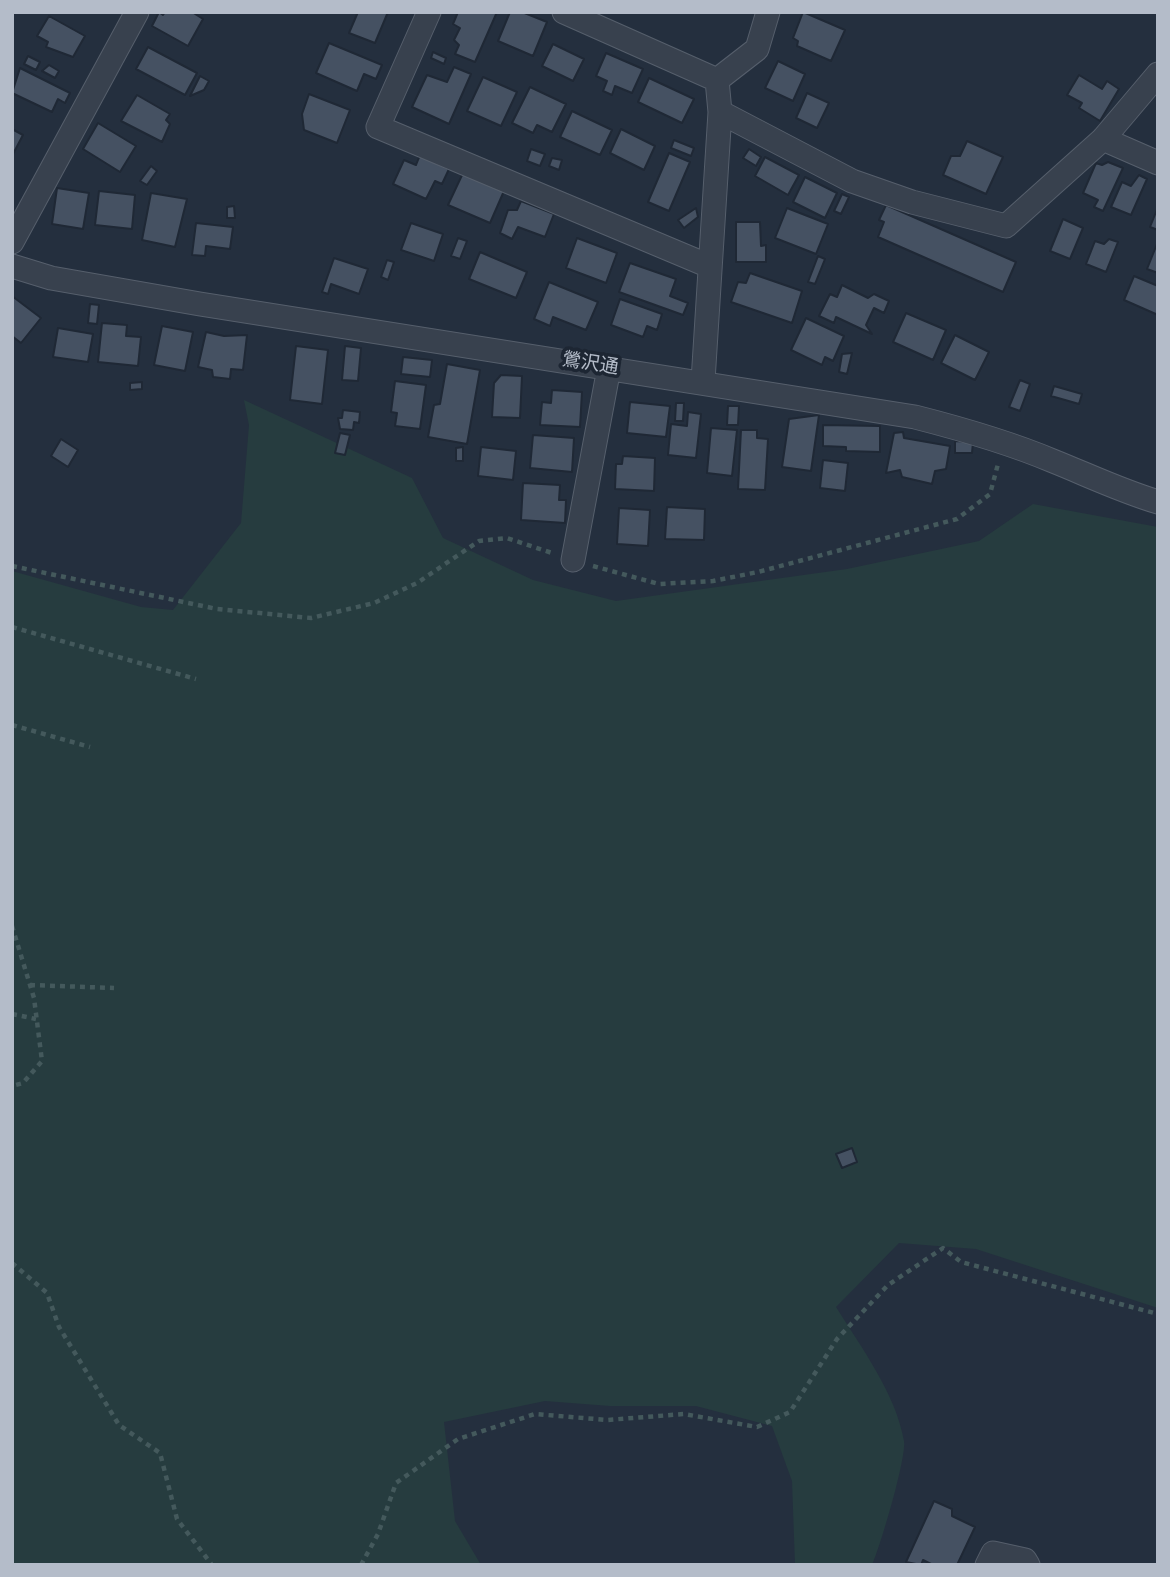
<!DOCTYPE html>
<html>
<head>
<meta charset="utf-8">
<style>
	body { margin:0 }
	#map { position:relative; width:1170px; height:1577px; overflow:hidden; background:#242f3e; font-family:"Source Sans 3",sans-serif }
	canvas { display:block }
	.frame { position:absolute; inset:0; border:14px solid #b4bcc9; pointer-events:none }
</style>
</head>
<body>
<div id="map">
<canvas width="1170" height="1577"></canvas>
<div class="frame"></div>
</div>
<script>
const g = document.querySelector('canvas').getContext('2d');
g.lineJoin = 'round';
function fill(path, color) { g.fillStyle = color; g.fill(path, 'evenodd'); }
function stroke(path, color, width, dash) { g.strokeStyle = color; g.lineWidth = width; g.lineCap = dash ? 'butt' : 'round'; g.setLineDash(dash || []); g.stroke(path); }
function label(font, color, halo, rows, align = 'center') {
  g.font = font + ' "Source Sans 3","Noto Sans JP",sans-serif'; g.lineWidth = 7; g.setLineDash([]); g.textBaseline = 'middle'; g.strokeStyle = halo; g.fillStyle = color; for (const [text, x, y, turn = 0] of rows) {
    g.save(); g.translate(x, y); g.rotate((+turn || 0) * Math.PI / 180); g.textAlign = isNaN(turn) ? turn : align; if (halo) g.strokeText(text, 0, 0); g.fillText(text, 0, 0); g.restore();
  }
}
const green = new Path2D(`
	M244,400L412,478L443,538L533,580L616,601L847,569L979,541L1033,504L1158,527V1308L976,1249L899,1243L836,1307C861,1347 896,1394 904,1441C907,1456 880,1548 872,1565H795L792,1481L772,1426L696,1406H610L545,1401L444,1422L455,1521L481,1565H12V571L141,607L173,610L241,523L249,425Z`);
const building = new Path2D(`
	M159,12L163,15L165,12H192L203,19L188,46L152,26Z
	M358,12H388L375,43L349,33Z
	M458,12H497L475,62L455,54L459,45L454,40L460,28L453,24Z
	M510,12H522L547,22L533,56L498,41Z
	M803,12L845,30L831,61L797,46L798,41L793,38Z
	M49,16L85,36L73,57L46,47L48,42L37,36Z
	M329,43L382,65L376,79L364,74L357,91L316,73Z
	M553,44L584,59L573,81L542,66Z
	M148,47L197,73L185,95L136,69Z
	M433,52L446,58L444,64L431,58Z
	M606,53L643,69L632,93L615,86L612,95L603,91L607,81L596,76Z
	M28,56L40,62L36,70L24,64Z
	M778,61L805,74L793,101L765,88Z
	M49,65L59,71L55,78L42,71Z
	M454,67L471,74L449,124L412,107L427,75L447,82Z
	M20,68L70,93L65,103L58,99L52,112L12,93Z
	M1079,75L1102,89L1107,81L1119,89L1100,121L1079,108L1082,103L1067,95Z
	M200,76L209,81L204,90L190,96Z
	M483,77L517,92L501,126L467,111Z
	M649,78L694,99L682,123L638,102Z
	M530,87L566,104L552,132L537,125L533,133L512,123Z
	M807,93L829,103L817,128L796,118Z
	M309,94L350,110L337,143L304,130L302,114Z
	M137,95L170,114L166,120L170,124L162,142L121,121Z
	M572,111L612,130L600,155L560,137Z
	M98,123L136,146L120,172L83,149Z
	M12,129L23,135L12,156Z
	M621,129L655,146L644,170L610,153Z
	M674,140L694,148L691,156L671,148Z
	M967,141L1003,157L986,194L943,175L951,156H960Z
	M531,149L545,154L540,166L527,161Z
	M749,149L761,157L756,166L743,158Z
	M669,153L690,162L669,211L648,202Z
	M420,155L449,169L442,184L435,181L426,199L393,184L404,160L416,165Z
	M765,157L799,175L788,195L755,176Z
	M552,158L562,160L559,170L549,166Z
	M1108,162L1123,168L1103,211L1094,207L1098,200L1083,193L1096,163L1102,165Z
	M151,166L157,171L147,185L140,181Z
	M463,173L504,191L490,223L448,205Z
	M1139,175L1147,179L1131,215L1111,207L1122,182L1131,186Z
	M805,177L837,193L825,218L793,202Z
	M57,188L89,193L83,229L52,224Z
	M99,191L135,195L132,229L95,225Z
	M151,193L187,199L175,247L142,240Z
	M842,194L849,197L841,214L834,211Z
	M521,201L554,214L545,237L518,227L512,239L500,233L508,210H517Z
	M886,205L1016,262L1003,292L878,237L884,222L879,220Z
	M234,206L235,218H227V207Z
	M1158,207V230L1150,227Z
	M696,208L698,217L684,228L678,220Z
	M787,208L828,224L816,254L775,238Z
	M1063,219L1083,228L1070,259L1050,251Z
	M736,222H760L761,246L766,245V262H736Z
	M196,223L233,227L230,249L206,246L205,256L192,255Z
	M411,223L443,234L434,261L401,250Z
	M458,238L467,241L460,259L451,256Z
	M577,238L617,253L606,283L566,268Z
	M1109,239L1118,242L1106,272L1086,264L1095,241L1104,244Z
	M1157,244H1158V273L1147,269Z
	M480,252L527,272L516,298L469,279Z
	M818,256L825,259L815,284L808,282Z
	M334,258L368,269L359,294L331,284L328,294L322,292Z
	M387,260L394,262L388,280L381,277Z
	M630,263L676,279L670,296L688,303L683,315L619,292Z
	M750,273L802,291L792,323L731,302L738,282L746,283Z
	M1134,276L1158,286V315L1124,300Z
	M549,282L598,302L586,330L553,317L550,326L534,319Z
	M842,285L868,298L874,294L889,301L884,313L874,308L866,325L872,334L836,317L834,323L819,316L830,294L837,297Z
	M12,296L41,318L21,343L12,336Z
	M620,299L662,314L657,330L647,326L643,337L611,325Z
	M90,304L99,305L97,324L88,323Z
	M906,313L946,330L933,360L893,342Z
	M806,318L844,336L833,361L825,357L822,365L791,350Z
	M102,323L127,325L126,336L141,337L138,366L98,362Z
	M162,326L193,332L185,371L154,365Z
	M58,328L93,334L88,362L53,357Z
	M206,332L224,336L247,335L243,370L231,369L230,379L213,377L212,370L198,367Z
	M955,335L989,352L975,380L941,363Z
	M296,346L328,350L322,404L290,400Z
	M345,346L361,348L358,381L342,380Z
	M852,353L847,374L839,372L842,354Z
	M403,357L432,360L430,377L401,374Z
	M447,364L480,370L467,444L428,437L434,405L440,404Z
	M501,375L522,376L520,418L492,417L494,383Z
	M1020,380L1030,384L1020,411L1009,407Z
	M395,381L426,385L420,429L395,426L397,413L391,412Z
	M142,382V389L130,390V383Z
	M1054,386L1082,394L1079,404L1051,396Z
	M552,390L582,392L580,427L540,425L542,402L551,403Z
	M630,402L670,406L666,437L627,433Z
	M676,403H684L683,421H675Z
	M728,406H739L738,425H727Z
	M343,410L360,412L359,423L354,422L353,430L340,429L338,418H342Z
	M688,412L701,414L696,458L668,455L671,424L687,426Z
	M819,415L811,471L782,467L789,419Z
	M823,425L880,426V452L846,451V447L823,446Z
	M711,428L737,430L732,476L707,473Z
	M741,430H757V438L768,439L765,490L738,489Z
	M903,432L904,438L950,446L946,469L935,471L932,484L902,477L900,470L886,473L894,433Z
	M340,433L350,435L345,455L335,453Z
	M533,435L574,438L572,472L530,468Z
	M61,439L78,450L68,467L51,456Z
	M955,441L973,442L972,453H955Z
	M463,447V461H456V448Z
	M481,447L516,451L513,480L478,476Z
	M623,456L655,458L654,491L615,489L616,464H622Z
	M823,460L848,463L845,491L820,488Z
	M523,483L560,485L559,500H566L565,523L521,520Z
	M667,507L705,509L704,540L665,539Z
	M619,508L650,510L648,546L617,544Z
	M852,1148L857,1162L842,1168L836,1154Z
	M934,1501L952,1509V1516L975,1527L957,1565H933L923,1560L921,1565L906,1562Z`);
const path = new Path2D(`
	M12,566L217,609L311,618L374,603L417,583L479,541L507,538L552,553
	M593,566L659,584L713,581L758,572L957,519L990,494L998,464
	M12,627L196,679
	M12,725L90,747
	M12,926L34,998L42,1061L23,1083L12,1086
	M30,985L114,988
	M12,1014L36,1019
	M12,1263L47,1293L59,1327L119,1425L160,1453L177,1519L212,1565
	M361,1565L378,1534L396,1483L458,1439L535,1414L607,1420L684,1414L757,1427L790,1412L837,1339L888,1285L943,1248L961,1262L1158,1314`);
const street = new Path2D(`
	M429,12L378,127L709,266
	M564,12L717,80L720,112L703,381
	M717,80L757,49L768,12
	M720,112L852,181L912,202L1006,226L1103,139L1158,74
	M1103,139L1158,163
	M12,242L137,12
	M12,266L51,278L200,304L915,417C962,429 1008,442 1053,461C1088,475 1121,491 1158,502
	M573,560L609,368
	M987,1565L993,1553L1025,1560L1028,1565`);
const streetNames = [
	["鶯沢通",590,365,9]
];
fill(green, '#263c3f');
fill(building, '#455162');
stroke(building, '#1f2835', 2);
stroke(street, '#565f6c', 25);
stroke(path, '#44595c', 4.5, [5, 5]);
stroke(street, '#38414e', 23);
label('19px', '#b4bcc9', '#1d2633', streetNames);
</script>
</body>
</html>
